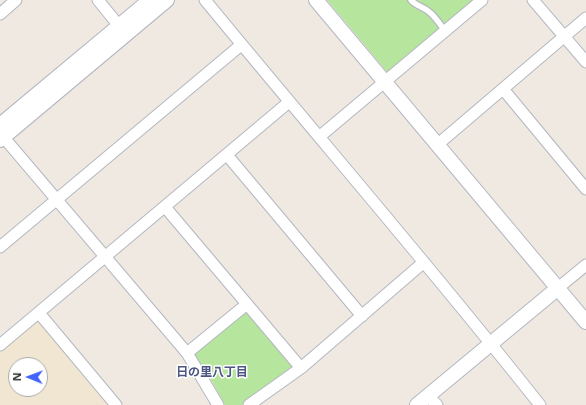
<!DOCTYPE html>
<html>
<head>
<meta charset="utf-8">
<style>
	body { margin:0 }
	#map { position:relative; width:586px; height:405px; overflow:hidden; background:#efe9e1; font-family:"Open Sans",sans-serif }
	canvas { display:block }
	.north { position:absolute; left:8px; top:357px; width:40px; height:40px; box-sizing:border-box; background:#fff; border:1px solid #ababab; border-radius:50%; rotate:271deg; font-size:11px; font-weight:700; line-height:16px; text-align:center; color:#2e2e2e }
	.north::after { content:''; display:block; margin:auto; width:14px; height:18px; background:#4264fb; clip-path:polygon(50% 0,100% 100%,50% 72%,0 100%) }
</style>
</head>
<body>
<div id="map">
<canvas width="586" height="405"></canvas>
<div class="north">N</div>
</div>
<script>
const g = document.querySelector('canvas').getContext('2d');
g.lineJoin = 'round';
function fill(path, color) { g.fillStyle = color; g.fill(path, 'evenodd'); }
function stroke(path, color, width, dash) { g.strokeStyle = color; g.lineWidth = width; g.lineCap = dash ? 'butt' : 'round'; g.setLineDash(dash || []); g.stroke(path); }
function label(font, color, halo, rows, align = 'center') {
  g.font = font + ' "Open Sans","Noto Sans JP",sans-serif'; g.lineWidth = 3; g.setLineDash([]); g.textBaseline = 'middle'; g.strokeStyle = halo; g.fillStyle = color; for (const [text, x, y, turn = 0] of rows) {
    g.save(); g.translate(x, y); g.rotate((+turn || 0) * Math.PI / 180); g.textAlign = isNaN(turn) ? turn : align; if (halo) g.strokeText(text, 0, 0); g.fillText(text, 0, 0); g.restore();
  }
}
const education = new Path2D(`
	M36,321H40L110,405H0V351ZM16,365H40V389H16Z`);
const green = new Path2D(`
	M327,0H474L388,73Z
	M242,312H247L292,365V369L242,405H225L213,383L195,356V351Z`);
const service = new Path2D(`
	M411,0C416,6 422,6 428,11C435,16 440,24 445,31`);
const minor = new Path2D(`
	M98,0L124,32
	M205,0C316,135 431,267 540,405
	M533,0L586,62
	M0,14L16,0
	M503,89L586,189
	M0,133L187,353L218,405
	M319,137L482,0
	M437,145L586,18
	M227,155L362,316
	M165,207L301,368
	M0,247L241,45
	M558,288L586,265
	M39,313L116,405
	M0,345L289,102
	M187,353L247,304
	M428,396L437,405
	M249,405L301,368L424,262`);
const tertiary = new Path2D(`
	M316,0L586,322
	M0,125L150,0
	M0,140L167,0
	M417,405L558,288`);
const neighbourhoodNames = [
	["日の里八丁目",212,373]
];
fill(education, '#f0e6d1');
fill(green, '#b6e59e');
stroke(service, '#b4b7c1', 8);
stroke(minor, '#b4b7c1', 13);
stroke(tertiary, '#b4b7c1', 16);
stroke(service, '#fff', 5.5);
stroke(minor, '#fff', 11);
stroke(tertiary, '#fff', 14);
label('bold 12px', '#4d5680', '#fff', neighbourhoodNames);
</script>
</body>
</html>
